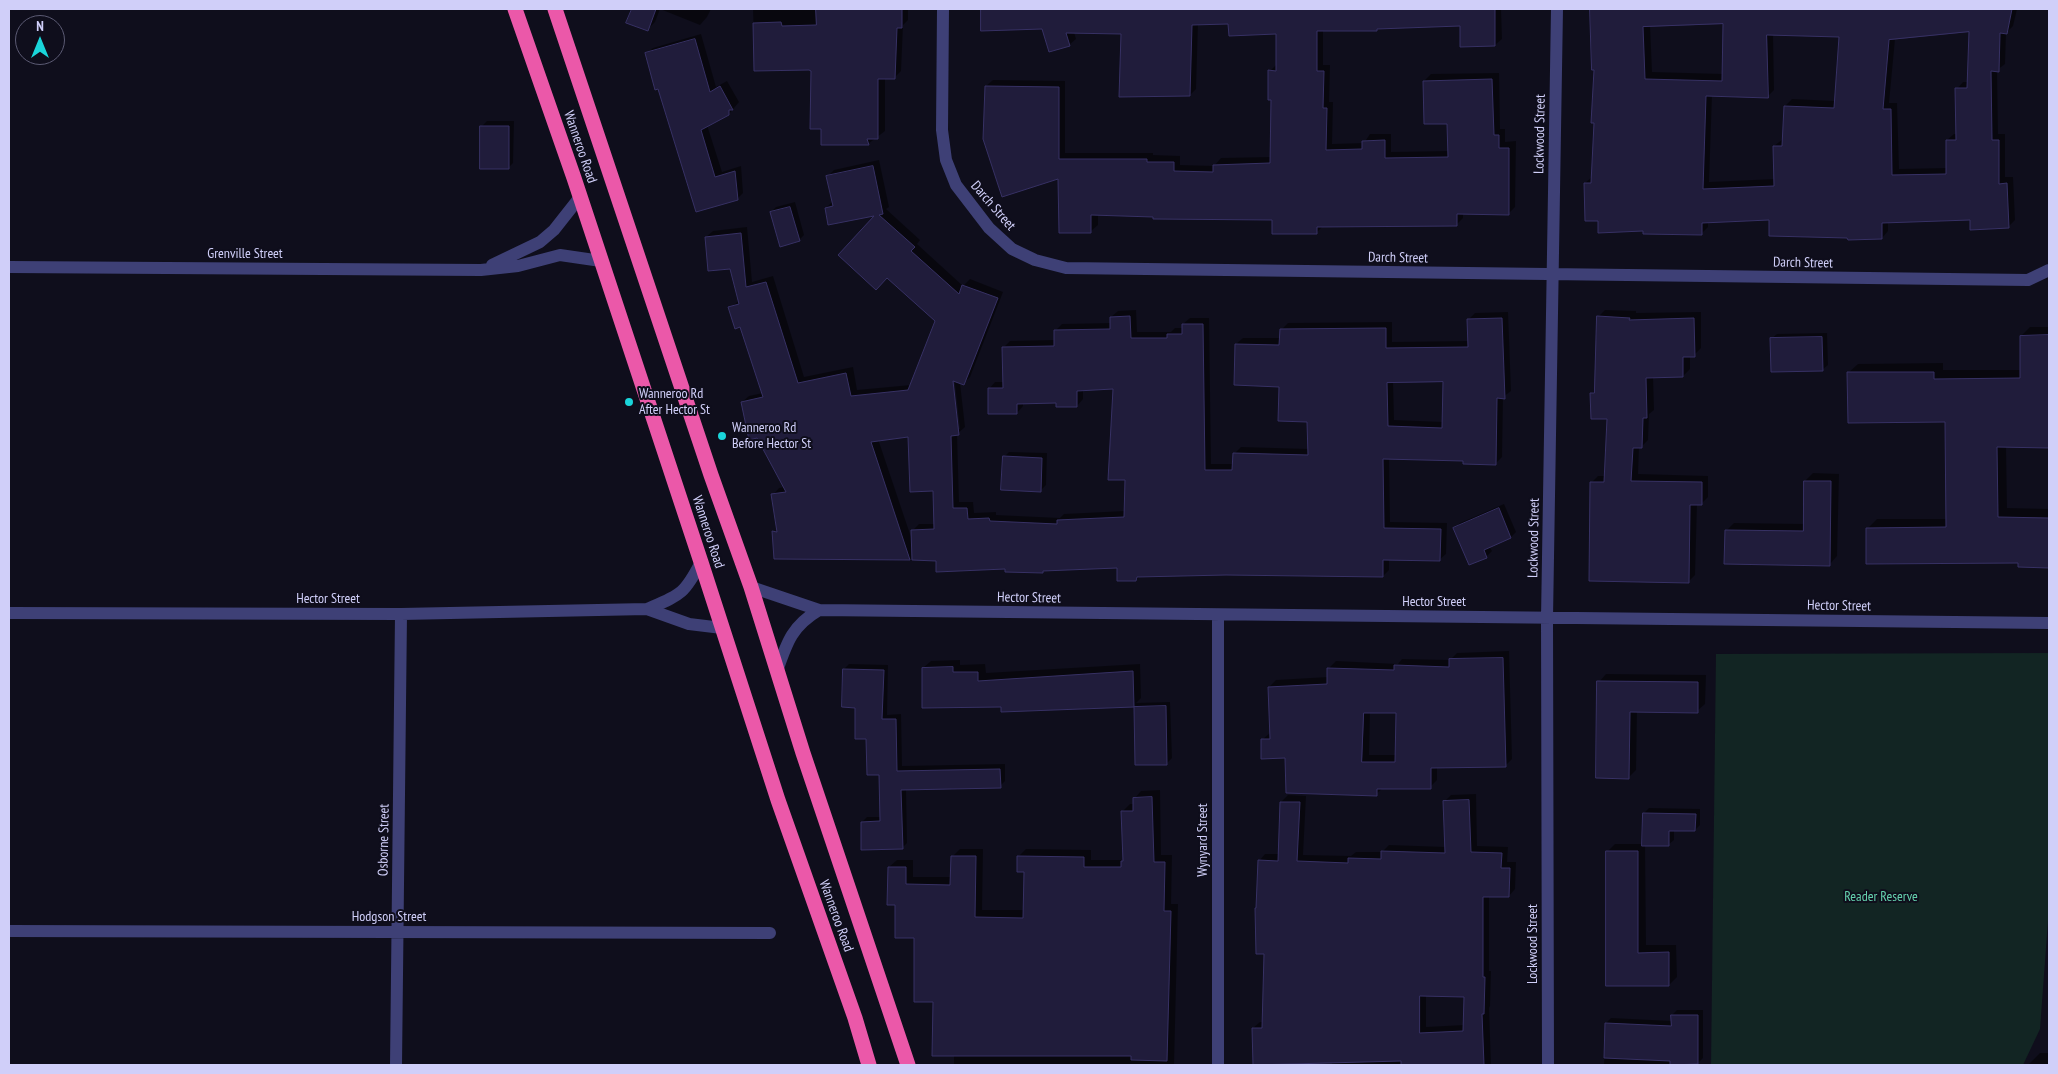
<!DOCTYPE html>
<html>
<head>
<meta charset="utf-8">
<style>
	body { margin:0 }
	#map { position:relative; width:2058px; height:1074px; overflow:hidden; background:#0f0e1c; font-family:"PT Sans Narrow",sans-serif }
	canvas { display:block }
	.frame { position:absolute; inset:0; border:10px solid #d0cff9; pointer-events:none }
	.north { position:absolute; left:15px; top:15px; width:50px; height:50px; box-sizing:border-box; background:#0f0e1c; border:1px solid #5c5b74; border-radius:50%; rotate:0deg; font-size:14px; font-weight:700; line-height:20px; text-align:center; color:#d0cff9 }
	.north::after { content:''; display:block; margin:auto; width:18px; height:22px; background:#1ad5da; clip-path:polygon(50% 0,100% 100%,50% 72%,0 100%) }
</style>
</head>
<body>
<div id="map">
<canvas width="2058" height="1074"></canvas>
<div class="frame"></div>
<div class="north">N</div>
</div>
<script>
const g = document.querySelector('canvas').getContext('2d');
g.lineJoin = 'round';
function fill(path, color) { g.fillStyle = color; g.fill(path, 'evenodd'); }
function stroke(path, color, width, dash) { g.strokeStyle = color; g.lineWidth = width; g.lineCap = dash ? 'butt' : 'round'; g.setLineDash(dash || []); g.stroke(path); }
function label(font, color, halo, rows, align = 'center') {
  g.font = font + ' "PT Sans Narrow",sans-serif'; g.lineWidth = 4; g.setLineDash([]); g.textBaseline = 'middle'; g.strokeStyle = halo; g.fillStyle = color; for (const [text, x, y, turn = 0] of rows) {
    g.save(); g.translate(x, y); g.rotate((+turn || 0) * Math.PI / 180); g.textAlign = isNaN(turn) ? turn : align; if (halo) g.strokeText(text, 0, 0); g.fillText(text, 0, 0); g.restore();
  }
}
const green = new Path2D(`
	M2049,653V907L2040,1029L2023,1065H1711L1716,654Z`);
const shadow = new Path2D(`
	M626,9H711L707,17L700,25L660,9L655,22L648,29L632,11Z
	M753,9H908V20L903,25L901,71L894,78H885V131L868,144L822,128L812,70L809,68L755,70Z
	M982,9H1501L1502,39L1495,45L1461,24L1379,28L1376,30H1323V65H1330L1329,102H1333L1332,144L1364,143L1370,134H1391V152L1449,151L1448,122L1424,81L1431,74L1499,73L1500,129H1505V142L1516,141L1515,207L1508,214L1463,213V218L1457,224L1323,226L1316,233L1273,218L1098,214V225L1091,231L1060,177L986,86L993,80L1065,81V153H1153V155L1180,156V165L1214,166L1221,158L1271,157L1272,98L1270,71L1277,64V33L1230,23H1198L1196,89L1190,95L1122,32H1074L1076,39L1069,45L1043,28L983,29Z
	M1591,9H1961L1963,25L1895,39L1889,103H1897L1899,169L1947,168V140L1954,134H1957V89L1963,82H1968L1970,44L1977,9H2017L2013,26L2006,33L2005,64L1997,70L1998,134H2005V177H2013L2015,220L2008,227L1971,219L1888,221V231L1882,238L1849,237L1771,219L1708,222V227L1701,234L1644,229L1599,220L1585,183L1592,177L1595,122ZM1725,23L1723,74L1652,72L1650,25ZM1773,34L1840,36L1835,101L1792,99L1785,106L1783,139L1774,146L1775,179L1709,182L1712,95L1767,97L1774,90Z
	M701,34L716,87L727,81L739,102L729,114L707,125L722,172L741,166L743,193L737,199L697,211L659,87L646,54L653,48Z
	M487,121H514L513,163L508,168L482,126Z
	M879,160L889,207L886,209L920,240L917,244L963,286L970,279L1003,292L970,377L963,384L960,383L965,427L957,434L959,502H973L974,513L996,512V515L1060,518L1064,514L1125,511L1126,479L1114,388L1083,389V399L1077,406L1057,402H1023V406L1017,413L989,389L995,382H1004L1003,348L1010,341L1055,340V331L1062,324L1112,323L1111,317L1118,311L1136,310L1137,332H1171L1175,328H1183V324L1190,318H1209L1211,464H1234V454L1241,447L1309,449V421L1280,385L1236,344L1243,338H1281V330L1288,323L1392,322V342L1469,341L1468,320L1475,313L1508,312L1511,391L1503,397L1502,457L1495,464L1464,460L1389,458L1390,522L1447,523L1446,554L1439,560L1389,559V570L1383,576L1226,574L1141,576L1136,580L1118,567L1045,569L1042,572L913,556L910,559L775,558L774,532L778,528L773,495L779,488L785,487L742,402L749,396L763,393L741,326L730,308L740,300L730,267L706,237L713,231L747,227L752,282L773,276L804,377L853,367L857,390L911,385L936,321L877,214L826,208L833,201L828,176L834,170ZM952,375H954L960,429H957ZM1393,381H1444V422L1394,420ZM909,436L934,490L935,524H919L912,531V540L878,439Z
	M795,202L804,235L799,240L771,212L776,207Z
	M1605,310L1636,311V313L1701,312V348L1694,355H1690V369L1683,376H1653L1654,410L1649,414L1648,440L1641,447H1639L1638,474L1708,476V497L1701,504H1697L1695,575L1688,582L1591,483L1598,476H1606L1608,418L1592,393L1595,390L1598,317Z
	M2030,327H2049V447L2006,446L2007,508L2049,509V567L2019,566V562L1867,529L1877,519H1947V421L1848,373L1858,364L1943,363V370H2021V336Z
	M1827,333L1828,365L1822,370L1771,339L1777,334Z
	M1009,452L1047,453L1046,485L1041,490L1004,457Z
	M1813,473L1839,474L1837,556L1830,564L1726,531L1734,523L1804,524L1805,481Z
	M1504,504L1516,532L1511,537L1489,546L1492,551L1487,556L1470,564L1455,528L1460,523Z
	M1509,651L1512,759L1505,766H1437V780L1430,787L1383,788L1376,794L1286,757L1262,740L1271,732L1269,687L1276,680L1328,677L1329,668L1336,661L1398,664L1402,659L1450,660L1457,653ZM1370,711H1397V755H1369Z
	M960,660V665L985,664L986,673L1140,664L1141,698L1136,703L1170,702L1172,758L1166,764H1136L1135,706L1002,710V705L923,668L931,661Z
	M849,664L888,665L887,715L901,714L902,766L1005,764V781L1000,786L906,788L907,843L902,848L862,822L867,817H881L880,773L844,669Z
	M1606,674L1706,675L1705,704L1697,711L1637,710L1636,770L1628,778L1599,682Z
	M1160,790L1161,855H1172L1171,904H1178L1174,1065H954V1055L934,1000L915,937L896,904L889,867L897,860H913V877H952V857L960,849H983L982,910H1025V871L1018,857L1026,849L1091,850V860H1123L1122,812L1130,804H1134V799L1141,791Z
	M1476,794L1477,846L1508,847L1507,862H1516L1515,889L1509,896L1489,895V971H1491L1490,1006L1489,1008L1491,1065H1332V1061L1304,1062V1065H1254L1253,1028L1260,1022H1263L1265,953L1258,907L1259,861L1265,854H1279L1281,802L1288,795L1306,796L1303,855L1351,856L1356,852H1382L1389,845L1446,847L1445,801L1451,795ZM1426,995L1465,996L1464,1025L1426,1027Z
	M1649,808L1700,809V825L1695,830H1674V840L1668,845H1645L1646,945H1676L1677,977L1669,985H1608L1607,852L1615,844H1643L1644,813Z
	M1677,1010H1703V1058L1698,1063H1693V1065H1604L1606,1023L1611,1018L1672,1021V1015Z
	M2040,1053H2049V1065H2028Z`);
const building = new Path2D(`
	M632,9H656L648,31L626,23Z
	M816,9H902V28H897L895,79H878V139H867L869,145H821V129H810L811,71L809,70L754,71L753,23L781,22L782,26L816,25Z
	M981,9H1495V46L1460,47V26L1377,29V31H1317V71H1324L1323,108H1327L1326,150L1362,149V141L1385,140V158L1448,157L1447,124H1424L1423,81L1492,79L1494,135H1499V148H1509V215L1457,214V226L1317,227V234H1272V220L1153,219V217L1091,215V233H1059L1058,179L1002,197L983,139L985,86L1059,87V159H1147V162H1174V171L1213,172V165L1270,163L1271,100H1268V70L1276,71V34L1229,36L1228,24L1192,25L1190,96L1119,97L1121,34L1066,33L1070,46L1049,52L1042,29L981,31Z
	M1590,9H2012L2007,34L2000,33L1999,72L1991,71L1992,140H1999V184L2007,183L2009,228L1970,230V220L1882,223V239L1848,240L1847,238L1769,236V220L1702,223V235L1643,234V231L1598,233V221H1585L1584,183H1591L1594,123H1591L1594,70H1592ZM1723,24L1722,81L1645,79L1643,27ZM1969,32L1967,88H1955L1956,140H1946V174L1892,175L1891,109H1883L1889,40ZM1767,35L1839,37L1834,108L1784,106L1782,146H1773L1774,186L1703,189L1706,96L1768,98Z
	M695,39L710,92L720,86L733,110H729V115L701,130L715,177L735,171L738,200L696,212L658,89L655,90L645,53Z
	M480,126H509V169H480Z
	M873,166L883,214L879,215L915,247L911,251L959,294L962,285L998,298L964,385L953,381L959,435L951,436L953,508H967L968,519L989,518L990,521L1057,524V520L1124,517L1125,480H1108L1113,389L1077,391V407H1056V403L1017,404V414H988V388H1003L1002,347L1054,346V330L1110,329V317L1130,316L1131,338H1167V334H1182V324H1203L1205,470H1232L1233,453L1308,455L1307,422L1278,421L1279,387L1234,385L1235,344L1279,345L1280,329L1386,328V348L1468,347L1467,319L1502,318L1505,399L1497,398L1496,465L1463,464V461L1383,459L1384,528L1441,529L1440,561L1383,560V577L1226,575L1137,577L1136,581H1117V568L1043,571V573L1005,572V569L936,572V561L912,560L911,530L934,529L933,491L910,492L908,437L871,442L910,560L774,559L772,531L777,532L771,494L786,492L757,438L749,440L741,402L763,397L740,327L735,329L728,307L739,304L730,269L708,271L705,237L741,233L746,287L766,282L798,383L846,373L851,396L908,390L935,321L887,278L876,290L838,255L874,216L828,225L825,208L833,206L826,176ZM1443,382L1442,428L1388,426L1387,383Z
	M790,207L800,241L780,247L770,212Z
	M1597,316L1630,318L1629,320L1694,318L1695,357H1683V377L1646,378L1647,418H1643L1642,448H1633L1631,481L1702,482V505H1690L1689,583L1589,581L1590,482H1604L1607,419H1591L1590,393H1594Z
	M2049,335V448L1997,447L1998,517L2049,518V568L2018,567V563L1866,564V528L1946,527L1945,422L1848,423L1847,372H1934V379L2020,378V336Z
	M1822,337L1823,371L1771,372L1770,338Z
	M1003,456L1042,458L1041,492L1001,490Z
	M1804,481H1831L1830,566L1724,564L1725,530L1803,531Z
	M1499,508L1511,538L1484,550L1487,558L1469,565L1453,528Z
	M1503,658L1506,767L1431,768V789H1377V796L1286,793L1285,758L1261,759V739H1270L1268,687L1327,684V668L1394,670V665L1449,667V659ZM1364,713H1396L1395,762H1362Z
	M953,667V672H978V681L1133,671L1134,707L1001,712V707L922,708V668Z
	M843,669L884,670L882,719H896L897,771L1000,769L1001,788L901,790L903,849L861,850V822L880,821L879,775H867L866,739H855V708L842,707Z
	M1597,681L1698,682V713L1630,712L1629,779L1596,778Z
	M1166,706L1167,765H1135L1134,707Z
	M1152,797L1154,862H1165L1164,911H1171L1167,1061L1131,1060V1056H932L933,1002H914V938H895V905H887L888,867H906V884L950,885L951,856H976L975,917L1023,918L1024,872H1017V856L1084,857V867H1121V861H1123L1121,811H1133V798Z
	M1469,800L1471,852L1502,853L1501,868H1510L1509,897H1483V977H1485L1484,1014H1482L1484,1065H1401V1061L1253,1065L1252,1028H1262L1264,954H1256L1255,908H1256L1258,860L1278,861L1280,802H1300L1297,861L1348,863V858L1381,859V851L1445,853L1443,801ZM1420,996L1464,997L1463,1031L1420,1033Z
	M1643,813L1696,814L1695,831H1669V846H1642Z
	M1606,851H1638V953L1669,952V986H1606Z
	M1671,1015H1698V1064L1670,1065V1061L1604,1058L1605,1023L1671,1026Z`);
const street = new Path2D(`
	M943,9L942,130L946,160L956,185L989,228L1012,249L1035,260L1066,268L2028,280L2049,270
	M492,265L540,242L554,230L580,197
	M9,267L481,270L518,266L560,255L601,261
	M751,587L819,610L2049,623
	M647,609C680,595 684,595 701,562
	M9,613L401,614L647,609L689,624L722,628
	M1218,615V1065
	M777,671C787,642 792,626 819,610
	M9,931L770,933
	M396,1065L401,614
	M1548,1065L1547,618L1557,9`);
const highway = new Path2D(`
	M515,9L574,178L701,562L778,800L855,1018L869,1065
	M555,9L711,475L751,587L803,753L908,1065`);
const markers = [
	[629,402,5,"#1ad5da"],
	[722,436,5,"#1ad5da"]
];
const streetNames = [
	["Lockwood Street",1540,134,-89],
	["Wanneroo Road",580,147,71],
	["Darch Street",993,206,49],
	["Grenville Street",245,254],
	["Darch Street",1398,258,1],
	["Darch Street",1803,263,1],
	["Wanneroo Road",708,532,72],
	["Lockwood Street",1534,538,-89],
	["Hector Street",1029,598,1],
	["Hector Street",328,599],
	["Hector Street",1434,602],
	["Hector Street",1839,606,1],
	["Osborne Street",384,840,-89],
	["Wynyard Street",1203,840,-90],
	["Wanneroo Road",836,916,70],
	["Hodgson Street",389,917],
	["Lockwood Street",1533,944,-90]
];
const poiNames = [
	["Wanneroo Rd",639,394],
	["After Hector St",639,410],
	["Wanneroo Rd",732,428],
	["Before Hector St",732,444]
];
const parkNames = [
	["Reader Reserve",1881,897]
];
fill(green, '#122523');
fill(shadow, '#0007');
fill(building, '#201c3b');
stroke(building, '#373164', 1);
stroke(street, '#3e4076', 12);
stroke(highway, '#eb58a9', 15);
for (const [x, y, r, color] of markers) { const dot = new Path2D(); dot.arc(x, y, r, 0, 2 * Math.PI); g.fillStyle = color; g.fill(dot); stroke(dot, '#0f0e1c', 2); }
label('14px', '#d0cff9', '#0f0e1c', streetNames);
label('14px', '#d0cff9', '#0f0e1c', poiNames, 'left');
label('14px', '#64d0ad', '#0f0e1c', parkNames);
</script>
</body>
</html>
